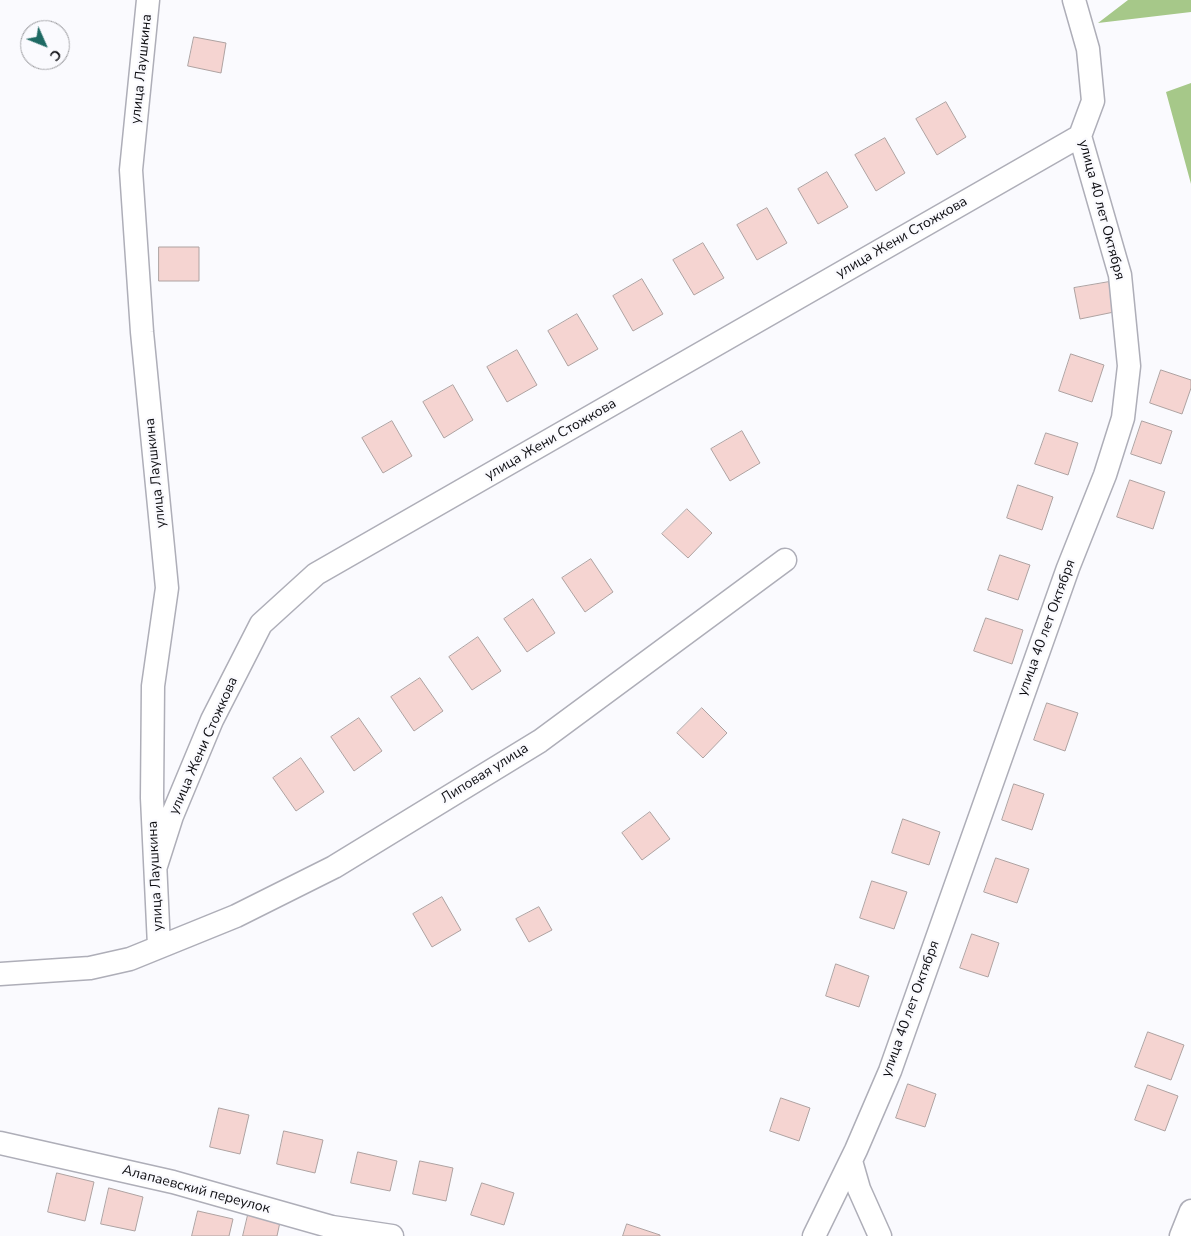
<!DOCTYPE html>
<html>
<head>
<meta charset="utf-8">
<style>
	body { margin:0 }
	#map { position:relative; width:1191px; height:1236px; overflow:hidden; background:#fafafe; font-family:"Nunito Sans",sans-serif }
	canvas { display:block }
	.north { position:absolute; left:20px; top:20px; width:50px; height:50px; box-sizing:border-box; background:#fafafe; border:1px solid #9c9ca0; border-radius:50%; rotate:134deg; font-size:14px; font-weight:700; line-height:20px; text-align:center; color:#0e0e12 }
	.north::after { content:''; display:block; margin:auto; width:18px; height:22px; background:#1e6963; clip-path:polygon(50% 0,100% 100%,50% 72%,0 100%) }
</style>
</head>
<body>
<div id="map">
<canvas width="1191" height="1236"></canvas>
<div class="north">С</div>
</div>
<script>
const g = document.querySelector('canvas').getContext('2d');
g.lineJoin = 'round';
function fill(path, color) { g.fillStyle = color; g.fill(path, 'evenodd'); }
function stroke(path, color, width, dash) { g.strokeStyle = color; g.lineWidth = width; g.lineCap = dash ? 'butt' : 'round'; g.setLineDash(dash || []); g.stroke(path); }
function label(font, color, halo, rows, align = 'center') {
  g.font = font + ' "Nunito Sans",sans-serif'; g.lineWidth = 4.5; g.setLineDash([]); g.textBaseline = 'middle'; g.strokeStyle = halo; g.fillStyle = color; for (const [text, x, y, turn = 0] of rows) {
    g.save(); g.translate(x, y); g.rotate((+turn || 0) * Math.PI / 180); g.textAlign = isNaN(turn) ? turn : align; if (halo) g.strokeText(text, 0, 0); g.fillText(text, 0, 0); g.restore();
  }
}
const forest = new Path2D(`
	M1128,0H1191V12L1098,23Z
	M1191,83V184L1166,92Z`);
const building = new Path2D(`
	M194,37L226,43L221,73L188,66Z
	M946,102L966,137L937,155L916,119Z
	M885,138L905,173L876,191L855,155Z
	M827,172L848,207L818,224L798,189Z
	M767,208L787,243L757,260L737,225Z
	M703,243L724,278L694,295L673,260Z
	M159,247H199V281H159Z
	M642,279L663,314L633,331L613,296Z
	M1109,282L1114,312L1080,319L1074,288Z
	M577,314L598,349L568,366L548,331Z
	M517,350L537,385L507,402L487,367Z
	M1071,354L1104,365L1092,402L1059,391Z
	M1161,370L1191,380V388L1182,414L1150,403Z
	M453,385L473,420L444,438L423,402Z
	M392,421L412,456L383,473L362,438Z
	M1142,421L1172,431L1161,464L1131,454Z
	M742,431L760,463L730,481L711,449Z
	M1046,433L1078,443L1068,475L1035,464Z
	M1130,480L1165,492L1153,529L1117,517Z
	M1018,485L1053,497L1042,530L1007,518Z
	M687,509L712,533L688,558L662,534Z
	M1000,555L1030,565L1018,600L988,590Z
	M591,559L613,592L585,612L562,578Z
	M533,599L555,633L527,652L504,619Z
	M986,618L1023,630L1012,664L974,651Z
	M478,637L501,671L472,690L449,657Z
	M420,678L443,711L414,731L391,697Z
	M1047,703L1078,713L1065,751L1034,740Z
	M702,708L727,733L703,758L677,733Z
	M359,718L382,751L354,771L331,737Z
	M301,758L324,792L296,811L273,778Z
	M1014,784L1044,794L1032,830L1002,820Z
	M650,812L670,839L642,860L622,833Z
	M903,819L940,832L929,865L892,853Z
	M996,858L1029,869L1017,903L984,892Z
	M872,881L907,892L894,929L860,918Z
	M442,897L461,930L432,947L413,914Z
	M539,907L552,930L529,942L516,919Z
	M972,934L999,943L988,977L960,968Z
	M836,964L869,976L859,1007L826,996Z
	M1148,1032L1184,1045L1171,1080L1135,1067Z
	M908,1084L936,1094L925,1127L896,1118Z
	M1148,1085L1178,1096L1165,1131L1135,1120Z
	M781,1098L810,1108L799,1141L770,1131Z
	M219,1108L249,1115L240,1154L210,1147Z
	M284,1131L323,1140L315,1173L277,1164Z
	M358,1152L397,1161L390,1191L351,1183Z
	M420,1161L453,1168L446,1201L413,1194Z
	M57,1173L94,1182L85,1221L48,1212Z
	M482,1183L514,1193L504,1225L471,1215Z
	M109,1188L143,1197L135,1231L101,1224Z
	M198,1211L233,1219L229,1236H192Z
	M248,1215L280,1222L277,1236H243Z
	M627,1224L660,1235V1236H623Z`);
const minor = new Path2D(`
	M148,0L131,170L142,332L167,588L153,686L152,798L159,946
	M156,866L172,816L212,720L261,624L316,574L1080,136
	M0,974L90,968L130,959L236,916L334,867L540,741L785,560
	M0,1143L173,1182L332,1227L392,1236
	M851,1161L859,1189L880,1236
	M814,1236L856,1150L890,1071L1068,568L1105,475L1123,418L1129,366L1120,275L1080,136L1093,101L1088,49L1074,0
	M1181,1236L1191,1211`);
const streetNames = [
	["улица Лаушкина",142,69,-84],
	["улица 40 лет Октября",1101,210,75],
	["улица Жени Стожкова",902,238,-30],
	["улица Жени Стожкова",551,440,-30],
	["улица Лаушкина",156,473,-96],
	["улица 40 лет Октября",1047,628,-70],
	["улица Жени Стожкова",204,746,-66],
	["Липовая улица",485,774,-32],
	["улица Лаушкина",156,876,-93],
	["улица 40 лет Октября",911,1009,-70],
	["Алапаевский переулок",196,1190,15]
];
fill(forest, '#a6c889');
fill(building, '#f5d4d1');
stroke(building, '#aea2a1', 1);
stroke(minor, '#aeaeb8', 25);
stroke(minor, '#fff', 22);
label('14px', '#0e0e12', '#fafafe', streetNames);
</script>
</body>
</html>
